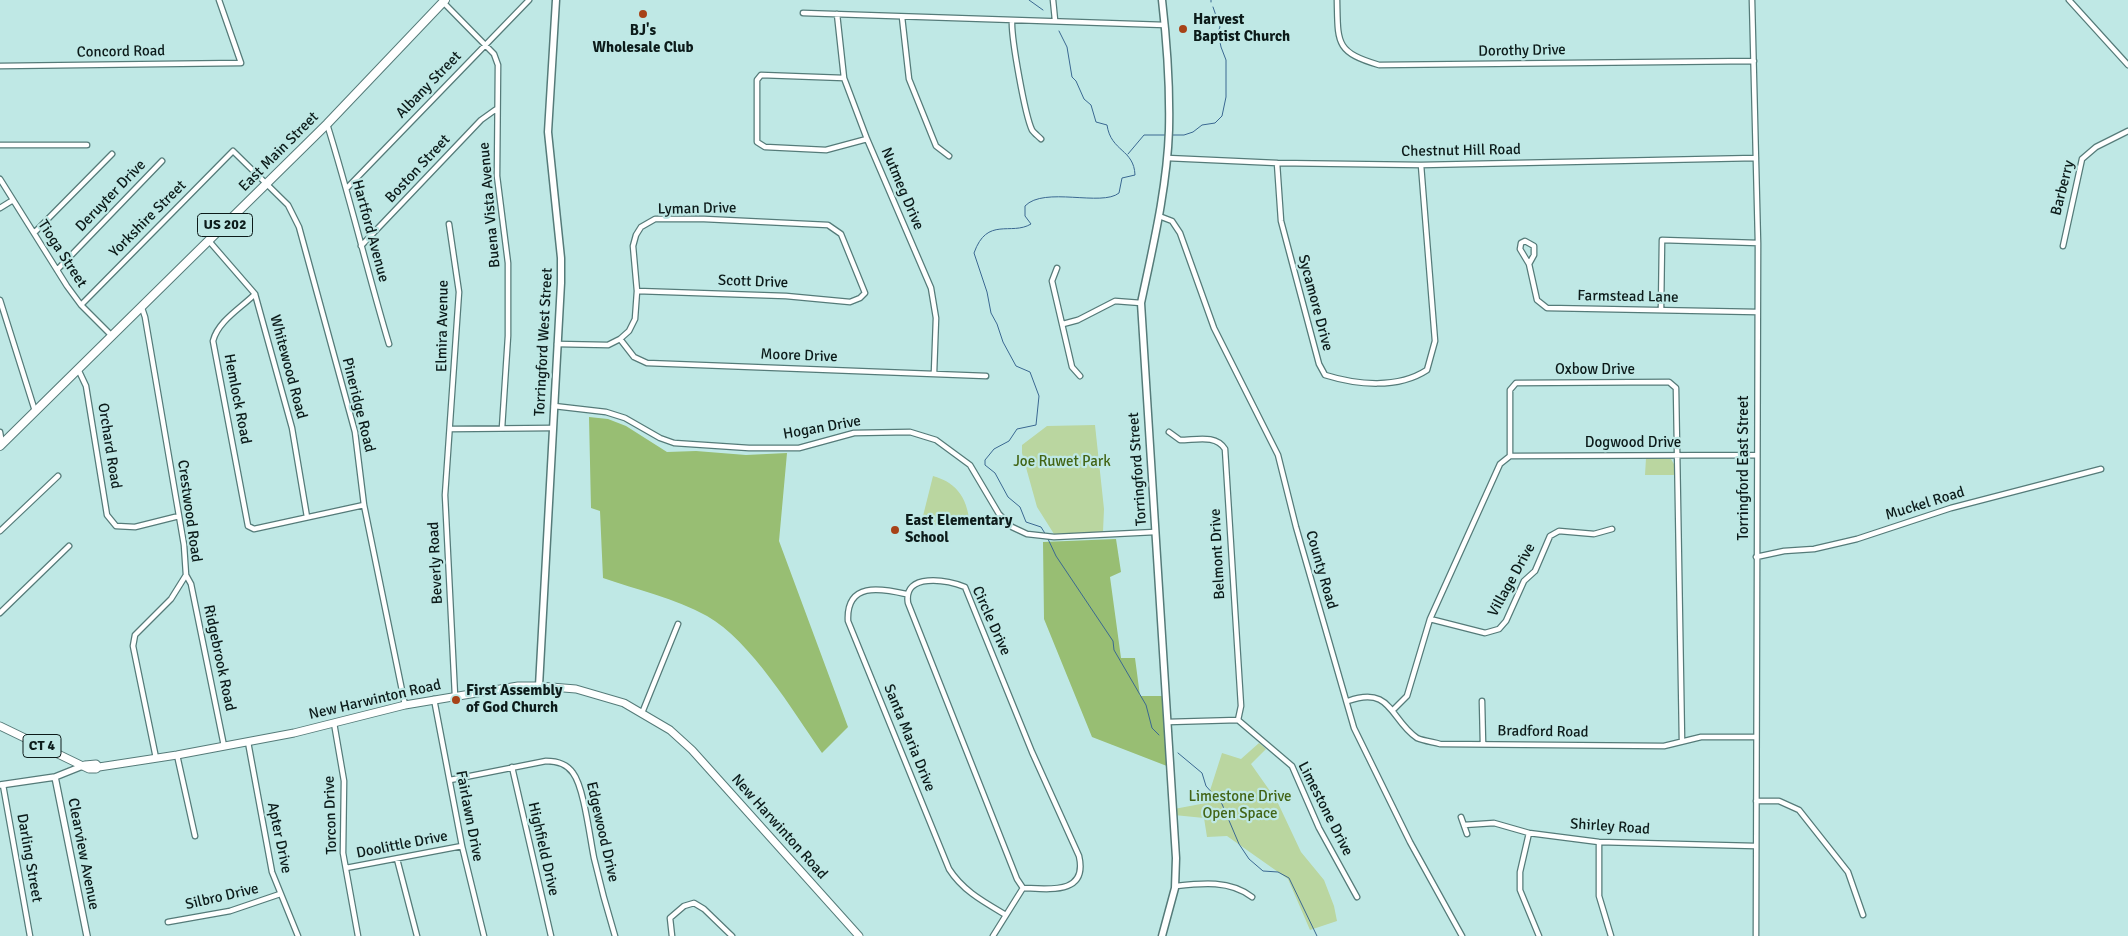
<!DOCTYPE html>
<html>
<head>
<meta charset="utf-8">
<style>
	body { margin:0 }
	canvas { display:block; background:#bfe8e5 }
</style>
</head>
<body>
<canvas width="2128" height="936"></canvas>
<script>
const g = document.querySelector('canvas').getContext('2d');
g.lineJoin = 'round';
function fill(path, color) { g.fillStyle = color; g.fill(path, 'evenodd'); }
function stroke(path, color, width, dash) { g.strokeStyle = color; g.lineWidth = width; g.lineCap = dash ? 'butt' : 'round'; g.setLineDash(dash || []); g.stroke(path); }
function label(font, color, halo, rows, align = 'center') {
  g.font = font + ' Signika,sans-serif'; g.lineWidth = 4.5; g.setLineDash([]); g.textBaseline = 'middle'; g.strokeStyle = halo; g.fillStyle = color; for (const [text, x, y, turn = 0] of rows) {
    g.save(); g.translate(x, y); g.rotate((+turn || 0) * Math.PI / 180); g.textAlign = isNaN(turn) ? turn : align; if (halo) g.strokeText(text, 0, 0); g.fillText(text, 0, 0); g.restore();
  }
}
const green = new Path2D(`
	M1095,425L1104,509L1103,532L1054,534L1037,507L1022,453V445L1047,426Z
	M1646,458L1671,459L1675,466V475H1645Z
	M933,476C959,483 968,501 970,526L926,525L923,516Z
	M1259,743L1266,749L1251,764L1277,801L1301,852L1324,880L1334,906L1337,921L1310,930L1288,879L1227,836L1207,837L1204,818L1174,815V809L1206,803L1222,753L1241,759Z`);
const forest = new Path2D(`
	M589,417L608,419L626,426L667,452L696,451L746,455L787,453L779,541L848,727L822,753C793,711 751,641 707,616C675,598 637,590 603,578L600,511L591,508Z
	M1116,539L1121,572L1110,577L1121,658H1135L1140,696H1168L1172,768L1092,737L1044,619L1043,542Z`);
const stream = new Path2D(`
	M1029,0L1043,10
	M1211,0V2
	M1172,135H1184L1193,132L1202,125L1215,123L1222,116L1226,97V60L1221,47L1218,32L1220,27L1213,7
	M1128,154L1144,135H1165
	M1046,535L1041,527L1026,522L1020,507L1008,497L995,473L985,465V460L994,449L1009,441L1017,429L1036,425L1039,396L1030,372L1016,366L1003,342L997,324L991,313L987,292L974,253C987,216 1011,236 1031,224L1025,216V206C1044,186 1102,207 1119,193L1122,178L1135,175C1134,149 1111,152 1107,125L1096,122L1091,105L1084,99L1076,81L1072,77L1067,47L1059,31
	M1048,539L1056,556L1113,641L1114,650L1146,705L1152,728L1159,735
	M1178,753L1202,773L1206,786L1222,804L1239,844L1249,859L1263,871L1278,872L1289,878L1317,936`);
const minor = new Path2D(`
	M1053,0L1055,20
	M1337,0C1338,43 1335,52 1379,65L1754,61
	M1752,0L1758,243L1756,936
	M2069,0L2128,65
	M443,2L494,54L498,65L497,176L508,263V336L502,428
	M803,13L1165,25
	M837,14L844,78L867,139L931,288L936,318L934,373
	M902,17L909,79L936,146L949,156
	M1012,20C1011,38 1025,115 1032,130C1034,133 1038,136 1041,139
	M0,66L241,63L219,0
	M844,78L761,75L757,80V142L765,147L826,150L867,139
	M327,124C350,197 367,271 389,344
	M0,145H87
	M1167,158L1277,163L1421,165L1756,158
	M1277,163L1281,221L1319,364L1325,375C1357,385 1398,389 1427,370L1435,341L1421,165
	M0,179L67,286L81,305L112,336
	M347,188L529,0
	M0,208L13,200
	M1159,216L1172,221L1180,233L1214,328L1278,455L1296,527L1354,728L1410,842L1462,936
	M449,224L459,292L445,495L455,696
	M34,233L112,154
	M209,241L255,294L292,428L307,517
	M1525,241L1534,246V255L1529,264L1520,249L1521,243Z
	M361,246L481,120L495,110
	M2063,246L2082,159L2096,147L2128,131
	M1529,264L1537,300L1547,308L1757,312
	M1057,268L1052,281L1072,367L1080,376
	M57,270L162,161
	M255,294C241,308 218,321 213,341L248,526L254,529L364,505
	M0,300L35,411
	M81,305L233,151L288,205L299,227L355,432L364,505L405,705
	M142,308L145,317L184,545L186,575L171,599L135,635L133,646L156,758
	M1661,310L1662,240L1758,243
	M1063,324L1078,320L1115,301L1141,303
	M620,339L634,357L647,363L986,376
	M557,344L608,345L620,339L629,331L635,319L637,291L633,246L636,235L641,227L655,219H704L828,225L841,234L865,293L860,298L850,302L786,296L637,291
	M78,369L86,386L107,515L116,526L135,527L179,516
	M554,406L606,412L625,418L660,438L674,443L749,448H799L854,433L910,432L936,440L970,465L999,514L1012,527L1027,534L1054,537L1155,532
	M450,429L552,428
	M0,432L2,444
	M1169,432L1180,440C1196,440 1216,434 1225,449L1241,706L1238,720
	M1510,456L1757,455
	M0,531L58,476
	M1756,557L1784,551L1814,549L1857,539L1951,508L2101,469
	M186,575L191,584L224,746
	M906,594C880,588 846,582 848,621L949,869C963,891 984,902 1006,915
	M0,613L69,546
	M1430,619L1485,633L1499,629L1506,621L1524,581L1535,571L1550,536L1559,531L1594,534L1612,529
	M434,699L462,846L484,936
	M1348,701C1392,685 1390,720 1417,738C1424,741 1433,742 1440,744L1664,746L1701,737H1756
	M1482,701L1483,744
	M1394,709L1407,696L1430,619L1500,464L1510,456V390L1516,383L1669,382L1676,388L1682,741
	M642,713L678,624
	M1238,720L1292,766L1319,828L1357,897
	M1168,722L1238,720
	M334,723L344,781L343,853L358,936
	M248,742L272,872L298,936
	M177,755L195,836
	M512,767L551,936
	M450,780L546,761C557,761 567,764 573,773C584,787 590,839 594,858C600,884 607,910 615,936
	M3,785L30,936
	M1756,801H1779L1799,810L1848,872L1863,915
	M1461,817L1467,834
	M1464,825L1494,823L1529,833L1599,842L1755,846
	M1529,833L1520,872V890L1539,936
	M1599,842V896L1611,936
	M397,859L417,936
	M346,868L462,846
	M1176,886C1202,883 1230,880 1252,897
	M168,922L230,911L280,894
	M672,936L670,918L684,906L694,903L704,909L732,936
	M993,936L1023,888C1049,889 1088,895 1079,856L1032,752L965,587C947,580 903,572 908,603L1017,879L1023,888`);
const tertiary = new Path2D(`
	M55,777L87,936
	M0,785L55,777L85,765`);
const secondary = new Path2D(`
	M539,686L561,283V258L548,132L556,0
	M1162,936L1175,888L1176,858L1141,303C1153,246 1167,188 1169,130C1170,87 1167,43 1162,0`);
const primary = new Path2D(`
	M0,726L89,769H96L99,767L177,755L294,733L405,705L518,686H539L576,689L624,703L670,730L692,750L859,936
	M85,765L96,764L99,767`);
const trunk = new Path2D(`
	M0,446L327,124L445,0`);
const markers = [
	[643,14,5,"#a74217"],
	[1183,29,5,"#a74217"],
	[895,530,5,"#a74217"],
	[456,700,5,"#a74217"]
];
const shields = [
	[225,225,55],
	[42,746,38]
];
const shieldNames = [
	["US 202",225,225],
	["CT 4",42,746]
];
const poiNames = [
	["Harvest",1193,20],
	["Baptist Church",1193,37],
	["BJ's",643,31,"center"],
	["Wholesale Club",643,48,"center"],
	["East Elementary",905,521],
	["School",905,538],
	["First Assembly",466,691],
	["of God Church",466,708]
];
const streetNames = [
	["Dorothy Drive",1522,51,-1],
	["Concord Road",121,52,-1],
	["Albany Street",429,85,-46],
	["Chestnut Hill Road",1461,151,-1],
	["East Main Street",279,152,-45],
	["Boston Street",418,169,-47],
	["Barberry",2063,188,-76],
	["Nutmeg Drive",902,189,67],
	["Deruyter Drive",111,196,-46],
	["Buena Vista Avenue",490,205,-95],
	["Lyman Drive",697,209,-1],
	["Yorkshire Street",148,219,-45],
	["Hartford Avenue",370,231,75],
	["Tioga Street",62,254,57],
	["Scott Drive",753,282,2],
	["Farmstead Lane",1628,297,1],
	["Sycamore Drive",1315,303,75],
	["Elmira Avenue",443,326,-89],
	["Torringford West Street",544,342,-87],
	["Moore Drive",799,356,2],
	["Whitewood Road",288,367,75],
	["Oxbow Drive",1595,370],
	["Hemlock Road",237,399,79],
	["Pineridge Road",358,405,76],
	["Hogan Drive",822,428,-10],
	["Dogwood Drive",1633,443],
	["Orchard Road",109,446,81],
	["Torringford East Street",1744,468,-90],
	["Torringford Street",1138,469,-94],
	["Muckel Road",1925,504,-17],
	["Crestwood Road",189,511,82],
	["Belmont Drive",1218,554,-93],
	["Beverly Road",436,563,-93],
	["County Road",1321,570,74],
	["Village Drive",1512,580,-61],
	["Circle Drive",991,621,66],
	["Ridgebrook Road",219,658,78],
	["New Harwinton Road",375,700,-13],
	["Bradford Road",1543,732,1],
	["Santa Maria Drive",909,738,68],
	["Limestone Drive",1325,809,63],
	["Torcon Drive",331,815,-92],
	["Fairlawn Drive",469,816,79],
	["New Harwinton Road",779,827,48],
	["Shirley Road",1610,827,4],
	["Edgewood Drive",602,832,77],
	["Apter Drive",279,838,78],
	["Doolittle Drive",402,845,-11],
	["Highfield Drive",543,849,77],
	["Clearview Avenue",83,854,79],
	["Darling Street",29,858,80],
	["Silbro Drive",222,897,-13]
];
const parkNames = [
	["Joe Ruwet Park",1062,462],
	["Limestone Drive",1240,797],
	["Open Space",1240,814]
];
fill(green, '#bad6a0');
fill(forest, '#98be73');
stroke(stream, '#3a6891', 1);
stroke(minor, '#557b79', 7);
stroke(tertiary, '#557b79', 8);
stroke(secondary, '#557b79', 9);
stroke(primary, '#557b79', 9);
stroke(trunk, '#557b79', 10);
stroke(minor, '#fff', 4.5);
stroke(tertiary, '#fff', 5.5);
stroke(secondary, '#fff', 6);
stroke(primary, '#fff', 7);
stroke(trunk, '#fff', 8);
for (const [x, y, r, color] of markers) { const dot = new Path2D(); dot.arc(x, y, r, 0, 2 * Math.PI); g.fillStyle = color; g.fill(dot); stroke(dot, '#bfe8e5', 2); }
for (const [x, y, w] of shields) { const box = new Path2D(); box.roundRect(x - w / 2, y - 11.5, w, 23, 4); g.fillStyle = '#bfe8e5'; g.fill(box); stroke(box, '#0c1b1a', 1); }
label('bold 14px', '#0c1b1a', null, shieldNames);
label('bold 15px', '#0c1b1a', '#bfe8e5', poiNames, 'left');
label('15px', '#0c1b1a', '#bfe8e5', streetNames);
label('15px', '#426415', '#bfe8e5', parkNames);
</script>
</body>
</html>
